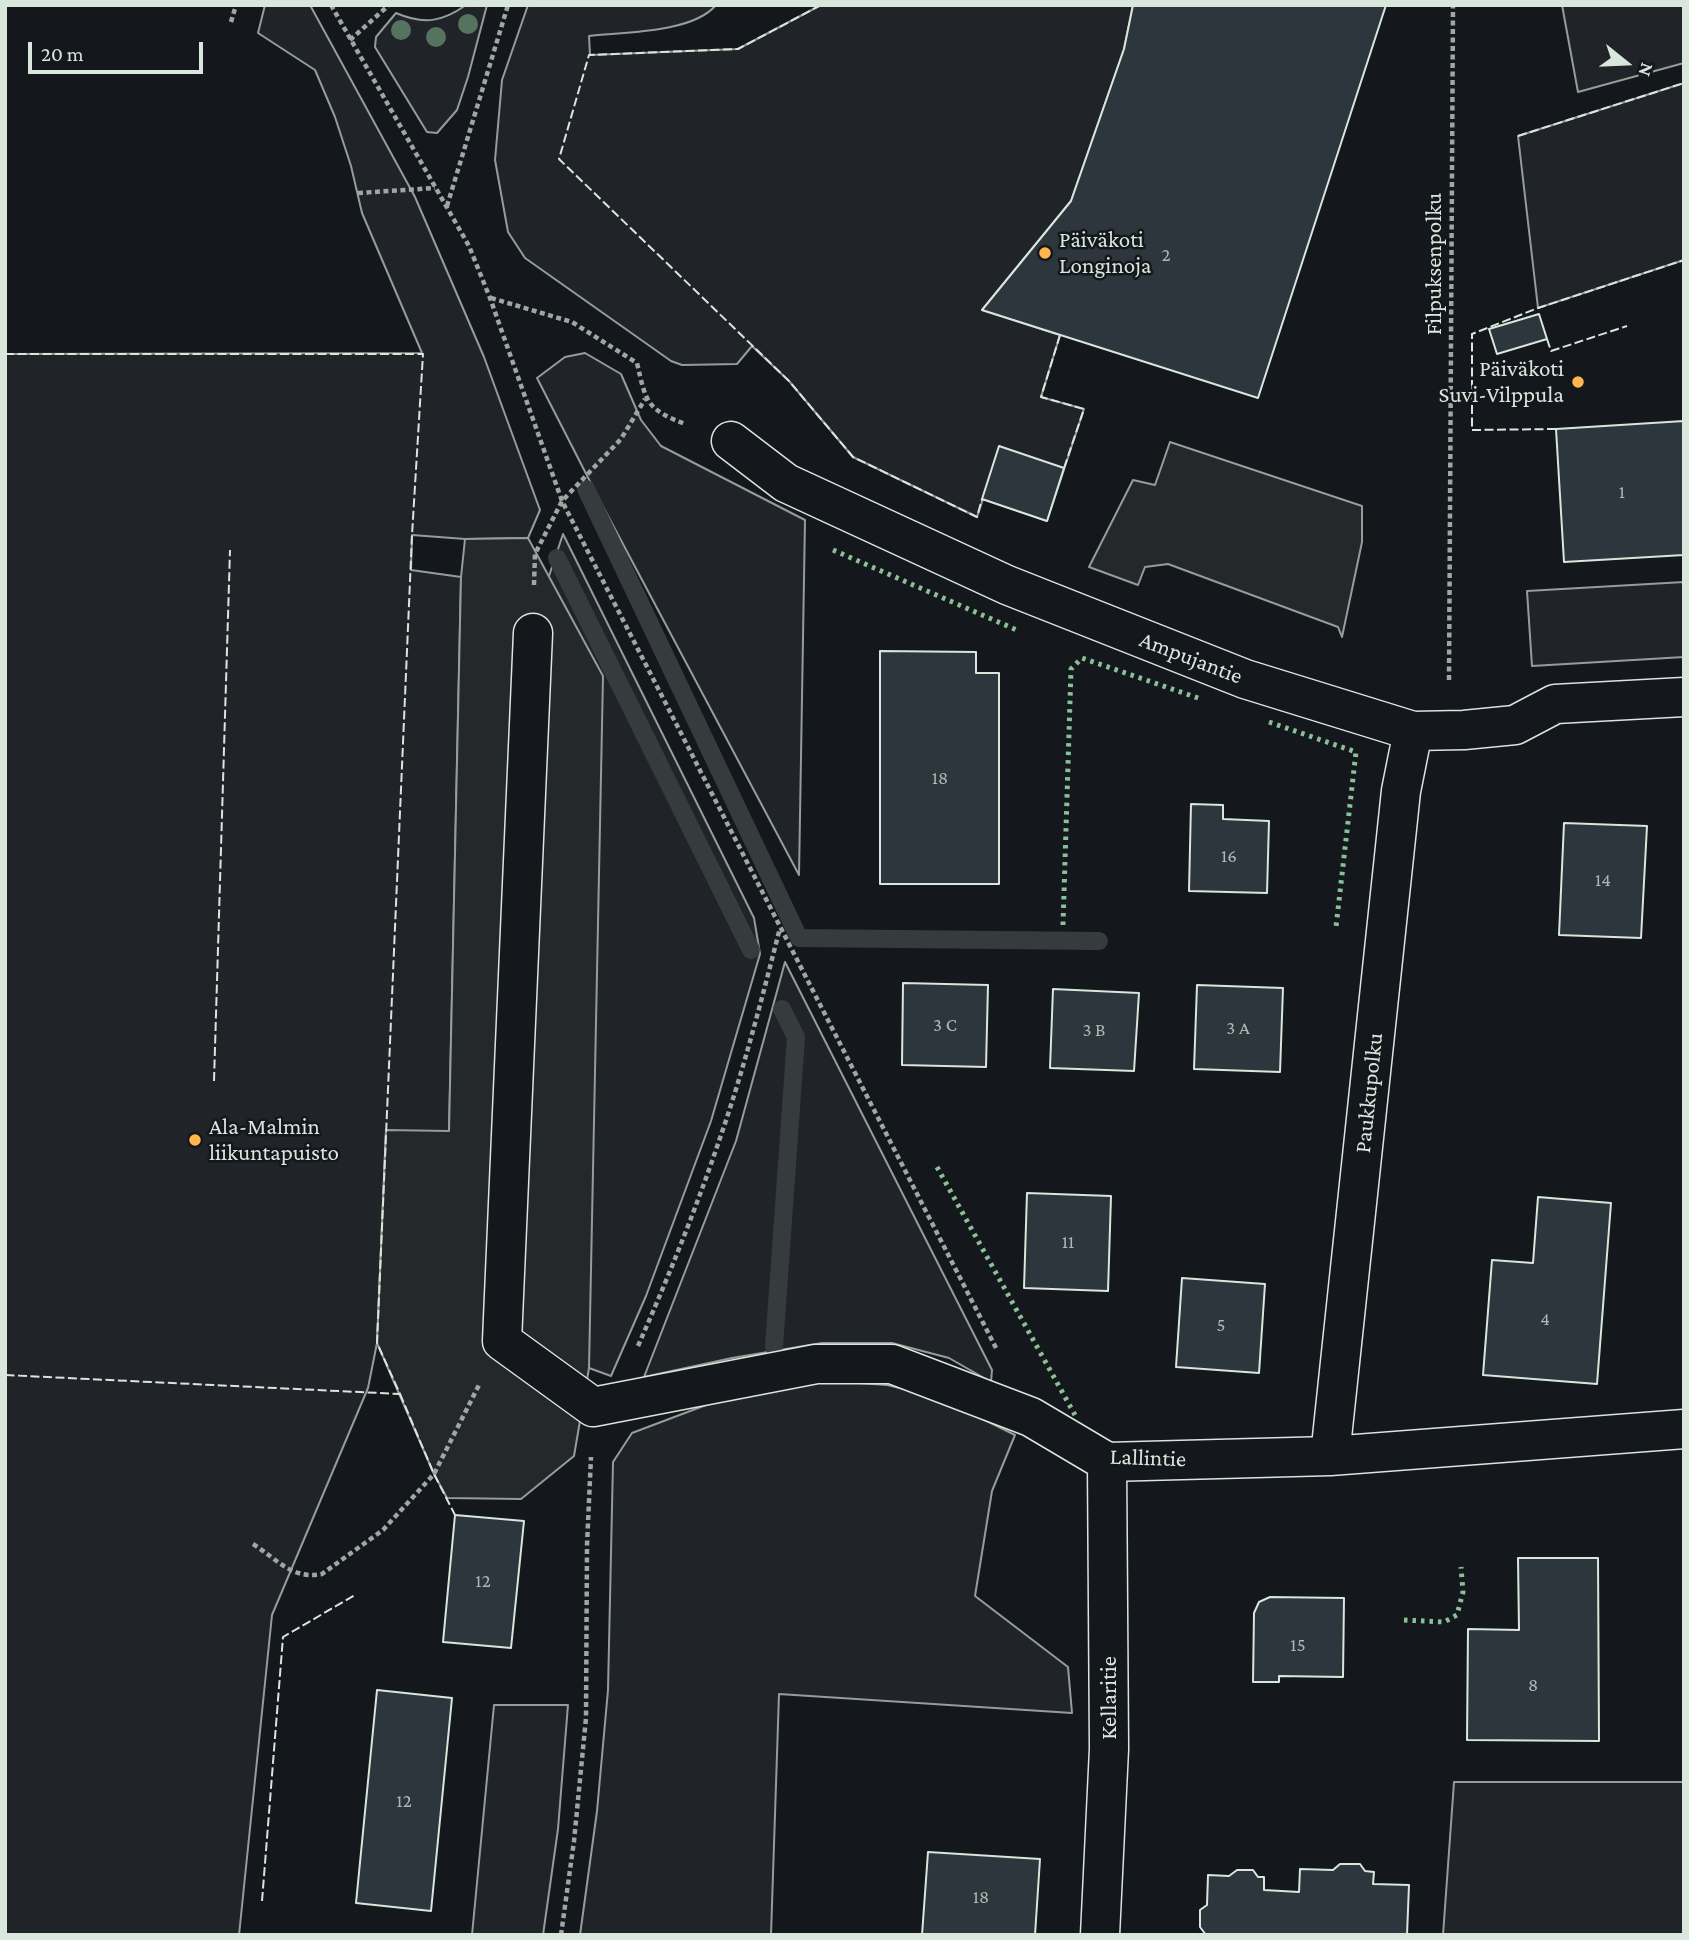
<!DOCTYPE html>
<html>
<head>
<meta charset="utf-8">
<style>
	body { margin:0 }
	#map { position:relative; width:1689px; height:1940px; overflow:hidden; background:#14181c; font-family:"Crimson Pro",serif }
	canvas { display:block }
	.frame { position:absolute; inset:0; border:7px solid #d8e6dc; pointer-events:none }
	.north { position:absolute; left:1591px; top:28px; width:70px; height:70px; -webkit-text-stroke:5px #14181c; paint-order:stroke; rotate:108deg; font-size:19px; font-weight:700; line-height:28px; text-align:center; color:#d8e6dc }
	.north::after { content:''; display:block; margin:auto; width:24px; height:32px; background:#d8e6dc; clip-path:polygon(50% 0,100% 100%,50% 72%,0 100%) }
	.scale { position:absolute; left:28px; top:42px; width:175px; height:32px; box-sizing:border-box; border:4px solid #d8e6dc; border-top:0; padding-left:9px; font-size:21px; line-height:24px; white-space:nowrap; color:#d8e6dc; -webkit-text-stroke:5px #14181c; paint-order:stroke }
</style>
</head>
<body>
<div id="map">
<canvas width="1689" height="1940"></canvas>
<div class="frame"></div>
<div class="north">N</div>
<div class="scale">20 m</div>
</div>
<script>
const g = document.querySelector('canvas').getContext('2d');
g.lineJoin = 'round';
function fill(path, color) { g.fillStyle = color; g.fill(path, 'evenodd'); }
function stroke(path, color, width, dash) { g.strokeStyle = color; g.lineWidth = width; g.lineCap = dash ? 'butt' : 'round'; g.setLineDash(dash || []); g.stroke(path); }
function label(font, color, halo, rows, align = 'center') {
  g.font = font + ' "Crimson Pro",serif'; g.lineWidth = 5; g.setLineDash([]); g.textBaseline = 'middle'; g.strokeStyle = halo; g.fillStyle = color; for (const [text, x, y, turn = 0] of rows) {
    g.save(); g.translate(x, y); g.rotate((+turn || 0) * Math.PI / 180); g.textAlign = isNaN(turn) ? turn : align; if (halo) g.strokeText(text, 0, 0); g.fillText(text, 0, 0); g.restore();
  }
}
const green = new Path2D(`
	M265,5H310L415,197L484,357L540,510L528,538L465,539L412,535L411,570L461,577L449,1132L386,1131L377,1343L368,1388L272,1615L239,1935H5V354L422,353L362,213L351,166L335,117L315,70L258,33Z
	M466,5H487L468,77L457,110L437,133L427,132L375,47L376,37L396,13C424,25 442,22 466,5Z
	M528,5H716C693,33 623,32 589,36L590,55L738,49L821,5H1133L1124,49L1071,201L982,310L1060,335L1041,397L1084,409L1047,521L983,499L977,517L853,457L789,381L752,346L737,364L682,365L671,361L525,258L508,232L495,160L502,80Z
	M1562,5H1684V63L1578,92Z
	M1684,83V260L1538,308L1518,136Z
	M585,353L621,374L641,420L661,446L805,520L799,875L599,499L537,378L565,357Z
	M563,534L754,918L760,954L711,1121L646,1296L611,1376L589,1368L549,576Z
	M1684,582V657L1532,666L1527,591Z
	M785,962L992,1370L991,1382L949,1358L892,1343H822L732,1358L644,1377L736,1141Z
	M816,1380L887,1385L938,1397L1015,1435L992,1491L975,1596L1068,1667L1072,1713L779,1694L771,1935H580L597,1811L608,1690L613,1462L632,1433L714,1402Z
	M494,1705H568L558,1829L543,1935H472Z
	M1454,1782H1684V1935H1443Z`);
const parking = new Path2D(`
	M1170,442L1362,506V542L1342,637L1338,627L1168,564L1145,567L1138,585L1089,567L1133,480L1155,485Z
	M528,538L603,676L589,1368L574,1456L521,1499L447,1498L434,1474L377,1343L386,1130L449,1131L461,577L465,539Z`);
const stream = new Path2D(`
	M586,489L799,938L1099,941
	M557,558L751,950
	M774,1347L796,1037L782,1009`);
const building = new Path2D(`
	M1133,5H1386L1258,398L982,310L1071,201L1124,49Z
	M1539,314L1547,339L1497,354L1489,329Z
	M1684,421V555L1564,562L1556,429Z
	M999,446L1064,468L1047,521L982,499Z
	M880,651L976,652V673H999V884H880Z
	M1191,804L1223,805V819L1269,821L1267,893L1189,891Z
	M1564,823L1647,826L1641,938L1559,935Z
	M903,983L988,985L986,1067L902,1065Z
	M1197,985L1283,988L1280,1072L1194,1069Z
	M1053,989L1139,993L1134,1071L1050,1068Z
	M1027,1193L1111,1196L1108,1291L1024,1288Z
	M1538,1197L1611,1203L1597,1384L1483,1375L1492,1260L1533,1263Z
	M1182,1278L1265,1284L1259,1373L1176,1367Z
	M455,1515L524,1521L511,1648L443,1642Z
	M1518,1558H1598L1599,1741L1467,1740L1468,1629L1519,1630Z
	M1270,1597L1344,1598L1343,1677L1279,1676V1682H1253L1254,1613L1259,1602Z
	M377,1690L452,1698L431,1911L356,1903Z
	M928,1852L1040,1859L1035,1935H922Z
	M1340,1864H1360L1365,1871L1374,1872L1373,1884L1409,1885L1407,1935H1206L1200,1927V1910L1207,1905L1208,1875L1229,1876L1237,1870H1253L1258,1877H1264V1890L1299,1892L1300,1869L1333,1870Z`);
const path = new Path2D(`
	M331,5L469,246L490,298L562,501L996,1348
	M231,22L236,5
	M350,40L389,5
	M358,193L435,188
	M447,206L508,5
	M491,298L572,322L637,363C646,402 646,409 685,424
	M534,585L535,554L562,501L621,439L645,399
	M1449,680L1453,5
	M638,1346C668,1278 696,1209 720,1138C744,1069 762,998 780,928
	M253,1544C277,1559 292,1580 322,1574L383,1530L434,1474L479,1385
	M561,1935L574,1841L586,1718L587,1545L591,1457`);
const minor = new Path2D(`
	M731,441L786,483L1007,585L1245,679L1413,731L1464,730L1515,725L1555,704L1684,697
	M533,633L502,1341L593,1407L816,1364H892L1031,1417L1107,1462L1330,1456L1684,1429
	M1330,1456L1401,791L1413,731
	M1100,1935L1109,1749L1107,1462`);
const hedge = new Path2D(`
	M833,550L1019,631
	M1269,722L1356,752L1336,927
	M1063,925L1071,669L1082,658L1201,699
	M937,1167L1075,1415
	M1404,1620L1444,1622L1457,1615L1463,1592L1461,1567`);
const fence = new Path2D(`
	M821,5L738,49L589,55L559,159L789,381L853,457L977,517L982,499
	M1518,136L1684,83
	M1060,335L1041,397L1084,409L1064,468
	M1547,339L1551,351L1627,326
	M5,354H423L412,535L377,1343L400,1394L5,1375
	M1556,429L1472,430V334L1538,308L1684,260
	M214,1081L230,550
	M400,1394L434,1474L455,1515
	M262,1901L283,1637L355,1595`);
const trees = [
	[468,24],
	[401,30],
	[436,37]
];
const markers = [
	[1045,253,7,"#ffb74d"],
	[1578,382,7,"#ffb74d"],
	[195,1140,7,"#ffb74d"]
];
const numberNames = [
	["2",1166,255],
	["1",1622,492],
	["18",940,778],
	["16",1229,856],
	["14",1603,880],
	["3 C",945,1025],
	["3 A",1238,1028],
	["3 B",1094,1030],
	["11",1068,1242],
	["4",1545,1319],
	["5",1221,1325],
	["12",483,1581],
	["15",1298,1645],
	["8",1533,1685],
	["12",404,1801],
	["18",981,1897]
];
const poiNames = [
	["Päiväkoti",1059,240],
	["Longinoja",1059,266],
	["Päiväkoti",1564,369,"right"],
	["Suvi-Vilppula",1564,395,"right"],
	["Ala-Malmin",209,1127],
	["liikuntapuisto",209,1153]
];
const streetNames = [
	["Filpuksenpolku",1434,264,-90],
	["Ampujantie",1191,658,21],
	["Paukkupolku",1369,1093,-84],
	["Lallintie",1148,1458,2],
	["Kellaritie",1109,1698,-90]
];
fill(green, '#202428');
stroke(green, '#939e99', 2);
fill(parking, '#24282b');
stroke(parking, '#939e99', 2);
stroke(stream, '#363b3e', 18);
fill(building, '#2c363c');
stroke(building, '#d8e6dc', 2);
stroke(minor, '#d8e6dc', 41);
stroke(path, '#9da8a2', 4.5, [5, 3.5]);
stroke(minor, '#14181c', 38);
stroke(hedge, '#8ac095', 5, [3.5, 5]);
stroke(fence, '#d8e6dc', 2, [9, 3.5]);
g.fillStyle = '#55745f';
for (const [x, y] of trees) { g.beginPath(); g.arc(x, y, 10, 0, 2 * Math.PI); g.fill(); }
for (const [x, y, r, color] of markers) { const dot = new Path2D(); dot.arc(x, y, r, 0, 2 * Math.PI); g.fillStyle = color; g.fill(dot); stroke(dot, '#14181c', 2.5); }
label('19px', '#adbab4', null, numberNames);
label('23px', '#d8e6dc', '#14181c', poiNames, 'left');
label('23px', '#d8e6dc', '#14181c', streetNames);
</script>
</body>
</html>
